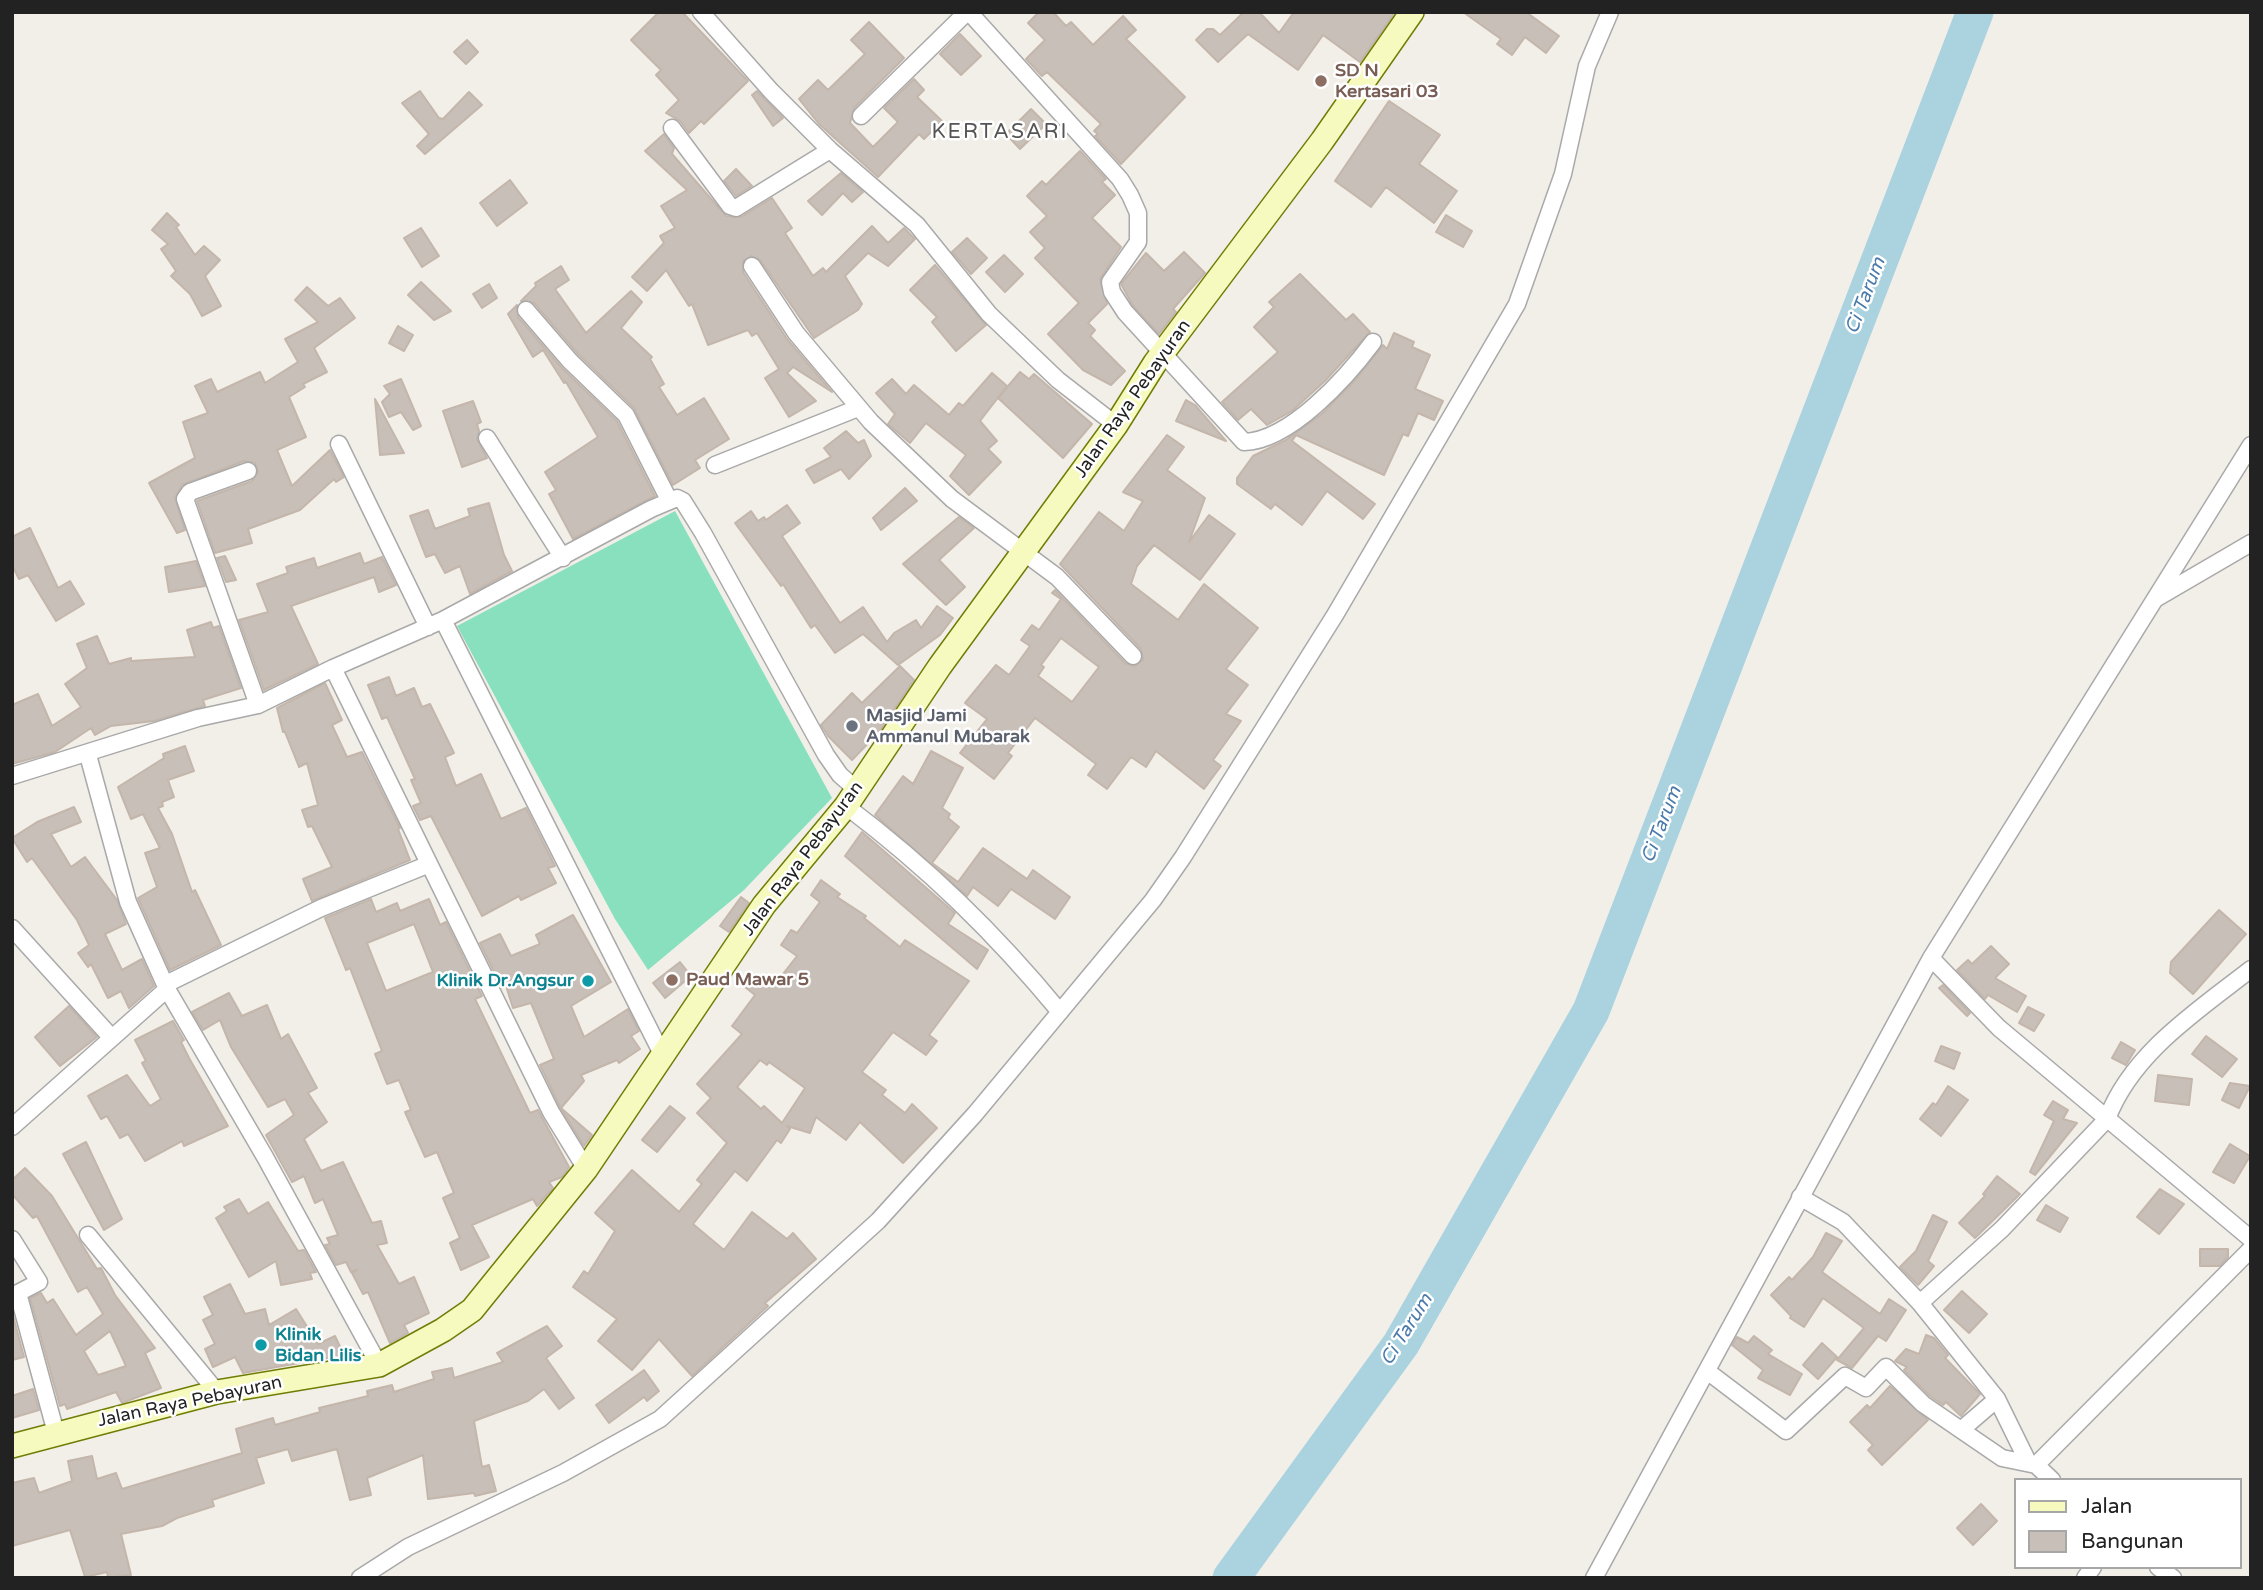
<!DOCTYPE html>
<html>
<head>
<meta charset="utf-8">
<style>
	body { margin:0 }
	#map { position:relative; width:2263px; height:1590px; overflow:hidden; background:#f2efe9; font-family:"Varela Round",sans-serif }
	canvas { display:block }
	.frame { position:absolute; inset:0; border:14px solid #222; pointer-events:none }
	.legend { position:absolute; left:2014px; top:1478px; width:228px; height:91px; box-sizing:border-box; background:#fff; border:2px solid #a7a7a7; margin:0; padding:9px 12px; list-style:none; font-size:21px; color:#222 }
	.legend li { display:flex; align-items:center; gap:14px; height:35px }
	.legend b { width:35px; border:2px solid #a7a7a7 }
</style>
</head>
<body>
<div id="map">
<canvas width="2263" height="1590"></canvas>
<div class="frame"></div>
<ul class="legend">
<li><b style="height:9px;background:#f7fabf"></b>Jalan</li>
<li><b style="height:19px;background:#c7bfb8"></b>Bangunan</li>
</ul>
</div>
<script>
const g = document.querySelector('canvas').getContext('2d');
g.lineJoin = 'round';
function fill(path, color) { g.fillStyle = color; g.fill(path, 'evenodd'); }
function stroke(path, color, width, dash) { g.strokeStyle = color; g.lineWidth = width; g.lineCap = dash ? 'butt' : 'round'; g.setLineDash(dash || []); g.stroke(path); }
function label(font, color, halo, rows, align = 'center') {
  g.font = font + ' "Varela Round",sans-serif'; g.lineWidth = 5; g.setLineDash([]); g.textBaseline = 'middle'; g.strokeStyle = halo; g.fillStyle = color; for (const [text, x, y, turn = 0] of rows) {
    g.save(); g.translate(x, y); g.rotate((+turn || 0) * Math.PI / 180); g.textAlign = isNaN(turn) ? turn : align; if (halo) g.strokeText(text, 0, 0); g.fillText(text, 0, 0); g.restore();
  }
}
const pitch = new Path2D(`
	M675,511L832,798L744,890L648,970L615,919L457,626Z`);
const river = new Path2D(`
	M1231,1578L1401,1344L1591,1011L1975,12`);
const building = new Path2D(`
	M659,12H682L748,81L704,124L701,121L689,133L680,121L666,113L679,100L656,75L661,70L631,40Z
	M1039,12H1053L1066,26L1071,22L1093,45L1123,16L1136,30L1126,39L1185,97L1121,164L1095,136L1098,134L1094,131L1101,124L1047,72L1042,76L1026,59L1045,40L1028,23Z
	M1244,12H1259L1279,33L1294,12H1395L1360,62L1323,35L1298,70L1248,34L1218,62L1196,40L1207,29H1213L1220,35Z
	M1463,12H1526L1559,36L1546,53L1525,37L1512,55L1497,44L1501,39Z
	M869,22L904,58L854,108L850,123L873,147L898,122L884,108L914,79L924,90L917,97L942,121L924,139L919,134L878,177L819,124L799,99L818,80L828,90L865,54L851,40Z
	M960,34L981,56L961,75L940,54Z
	M467,40L478,52L466,64L454,52Z
	M420,91L439,118L443,119L469,92L482,105L425,154L417,146L429,134L402,103Z
	M757,91L783,118L773,126L752,95Z
	M1389,101L1440,135L1419,164L1457,191L1434,223L1386,187L1371,207L1335,181Z
	M1031,109L1046,124L1020,149L1006,134Z
	M664,134L674,148L672,154L726,216L741,217L772,198L792,228L785,233L813,276L823,268L826,272L872,226L888,243L904,228L915,239L888,266L868,253L845,276L862,304L858,310L814,338L760,260L751,256L743,261V272L787,339L832,392L793,367L787,373L816,401L789,417L765,378L779,369L757,333L752,336L748,330L708,345L692,304L689,306L666,270L647,291L632,277L664,243L660,236L675,228L661,206L687,190L645,151Z
	M1080,151L1106,179L1102,182L1115,195L1092,218L1121,247L1100,279L1107,304L1088,323L1095,330L1090,336L1125,371L1111,385L1083,370L1048,334L1079,303L1035,258L1045,248L1030,232L1047,216L1027,196L1042,181L1046,185Z
	M736,169L752,186L736,196L724,181Z
	M841,173L863,192L852,202L843,193L822,215L808,201Z
	M510,180L527,203L497,226L480,203Z
	M167,213L179,225L176,227L195,255L204,246L220,260L205,276L221,306L202,316L190,294L171,276L176,271L161,249L168,244L152,230Z
	M1446,215L1472,231L1463,247L1436,232Z
	M421,228L439,256L422,267L404,238Z
	M967,238L987,258L971,274L952,252Z
	M1184,252L1205,273L1173,309L1176,312L1159,334L1133,306L1121,284L1146,253L1164,271Z
	M1004,255L1023,274L1005,292L986,272Z
	M935,265L986,325L956,351L932,322L937,317L910,290Z
	M561,266L569,280L555,289L586,333L631,291L642,302L621,328L652,357L650,359L664,384L659,387L677,415L704,398L729,439L695,460L700,468L673,485L634,408L578,354L534,303L521,301L536,286L535,283Z
	M1300,274L1346,320L1353,314L1370,332L1325,381L1292,411L1267,425L1251,409L1238,420L1222,402L1278,352L1254,327L1274,307L1269,302Z
	M421,282L451,311L434,320L408,295Z
	M489,284L497,298L482,308L473,294Z
	M307,287L328,306L340,298L355,318L314,348L327,372L303,384L305,387L289,397L306,437L277,450L292,486L330,450L344,477L336,482L334,479L300,510L248,529L252,543L215,553L197,501L252,481L258,472L255,463L244,461L182,485L175,498L185,530L177,533L149,483L195,458L183,422L208,413L195,386L211,379L217,392L260,372L265,383L298,362L285,339L318,322L295,300Z
	M517,305L518,317L562,368L617,421L655,496L573,539L549,494L556,490L545,472L598,437L566,382L564,383L543,350L533,357L508,314Z
	M398,326L413,335L404,351L389,343Z
	M1394,333L1414,342L1412,347L1430,355L1415,389L1443,401L1434,420L1418,413L1408,436L1403,434L1384,475L1296,435L1292,441L1375,504L1363,519L1327,491L1302,525L1275,504L1271,509L1237,484V478L1253,456L1286,440L1323,413L1356,379L1383,345L1387,349Z
	M1020,372L1029,379L1034,374L1092,424L1063,458L998,398Z
	M992,373L1007,386L980,421L997,441L988,449L1001,462L969,495L950,476L966,455L926,423L910,443L888,424L895,414L876,393L892,379L906,394L914,385L949,415L959,403L963,406Z
	M401,379L421,426L413,430L401,412L389,417L382,402L390,394L384,386Z
	M375,399L404,453L380,455Z
	M1186,400L1195,405L1226,441L1176,421Z
	M473,401L481,422L477,424L479,431L477,439L487,458L462,467L443,411Z
	M846,431L858,443L864,440L871,456L849,479L841,469L814,483L806,470L831,457L824,448Z
	M1167,435L1184,447L1167,470L1205,498L1189,542L1209,515L1235,534L1200,580L1154,545L1137,566L1131,584L1178,620L1204,584L1258,628L1226,669L1248,685L1226,714L1241,721L1213,760L1221,766L1204,789L1156,751L1146,767L1131,757L1107,789L1088,775L1096,764L1035,718L1008,753L1012,756L994,779L960,753L987,719L965,703L996,665L1009,675L1030,646L1021,640L1032,625L1039,630L1061,599L1052,593L1055,590L1125,663L1135,666L1143,660L1141,649L1060,564L1099,512L1124,531L1143,501L1123,492ZM1061,638L1099,667L1072,702L1038,676L1044,667L1041,665Z
	M905,488L917,501L881,530L873,518Z
	M489,503L504,555L512,571L470,594L460,566L445,573L435,554L426,557L410,516L428,510L435,529L470,516L468,509Z
	M787,505L800,523L782,536L840,623L863,607L887,642L894,633L916,620L921,628L937,606L953,618L940,635L898,665L863,634L835,653L815,625L811,628L783,584L781,586L735,523L751,511L758,521L764,517L766,520Z
	M959,517L974,528L939,560L965,587L946,605L903,564Z
	M30,528L58,588L70,581L84,604L56,621L28,575L19,579L12,565V537Z
	M360,553L364,564L382,557L396,585L379,592L374,577L291,606L318,664L264,690L239,620L268,612L257,584L288,573L286,567L314,558L317,568Z
	M225,556L236,580L226,582L217,558Z
	M196,561L205,586L169,592L165,567Z
	M211,622L213,628L219,626L241,688L203,700L205,706L154,721L111,726L95,735L91,728L55,752L12,764V705L38,694L52,726L81,707L65,684L87,668L77,644L97,636L109,664L131,658V661L195,657L187,630Z
	M900,666L914,680L879,732L852,760L828,736L821,725L852,693L862,703Z
	M389,677L396,696L414,688L422,707L430,704L454,753L445,757L456,786L481,774L501,819L526,808L555,866L548,868L556,883L521,900L519,896L482,916L431,816L420,820L413,806L421,803L411,780L415,779L387,717L382,719L368,685Z
	M325,683L342,720L332,725L347,757L362,752L400,828L398,829L410,860L312,901L303,879L332,867L312,826L308,827L302,810L318,805L307,763L299,767L285,732H283L277,708Z
	M185,746L194,771L168,780L174,797L162,802L163,806L158,808L172,834L192,892L195,890L221,945L170,970L138,898L157,887L145,853L160,848L143,814L131,819L118,787L164,758L163,754Z
	M931,751L963,768L942,808L950,814L948,818L959,827L932,863L958,882L983,848L1027,879L1033,870L1070,897L1055,919L1011,889L998,906L973,887L967,896L875,815L903,776L913,784Z
	M74,807L81,822L51,834L71,867L85,857L117,900L126,924L105,934L122,970L142,959L154,986L129,1008L121,991L108,998L91,964L88,967L78,953L89,945L77,920L32,858L27,862L12,838L37,822Z
	M862,832L955,913L948,924L988,950L977,969L845,856Z
	M821,880L840,894L837,897L866,916L864,918L900,947L905,940L969,981L929,1035L937,1041L926,1055L893,1032L862,1072L886,1090L882,1095L905,1113L912,1104L937,1128L903,1163L860,1122L846,1140L816,1117L810,1133L787,1126L790,1129L781,1143L777,1140L747,1181L735,1171L693,1224L724,1250L752,1212L787,1239L793,1233L816,1259L765,1303L768,1306L692,1376L659,1339L632,1370L598,1341L617,1319L573,1287L584,1271L588,1274L615,1231L595,1213L632,1170L679,1212L702,1184L697,1180L727,1143L697,1113L711,1098L697,1084L742,1034L732,1026L755,995L745,987L755,975L772,988L797,956L781,945L791,930L797,933L820,902L811,895ZM760,1060L767,1065L769,1062L805,1088L782,1123L764,1106L761,1109L737,1087Z
	M741,897L749,903L729,932L720,926Z
	M371,899L376,912L397,903L400,911L429,899L440,925L446,922L482,996L475,999L530,1113L538,1110L569,1167L562,1177L549,1182L553,1188L537,1206L533,1199L472,1225L489,1257L461,1270L450,1243L460,1238L443,1198L454,1193L437,1152L425,1157L405,1112L411,1110L399,1080L387,1084L375,1054L382,1051L350,968L346,970L325,918ZM414,924L433,972L386,991L367,943Z
	M2219,910L2246,934L2193,994L2170,973L2171,962Z
	M573,915L611,982L571,1006L584,1037L628,1009L639,1031L631,1036L640,1049L619,1063L617,1060L581,1075L584,1081L561,1108L592,1135L584,1146L560,1107L540,1065L554,1059L531,1003L513,1008L506,986L502,988L480,943L500,934L511,956L540,944L536,935Z
	M1991,946L2009,964L1995,978L2026,996L2017,1012L1988,995L1985,999L1957,970L1968,960L1972,964Z
	M680,962L691,976L665,998L653,983Z
	M1943,985L1970,1013L1967,1016L1939,988Z
	M229,993L242,1016L267,1005L281,1039L288,1034L317,1088L308,1093L327,1122L304,1139L321,1171L343,1162L372,1223L381,1221L387,1243L377,1245L399,1284L414,1277L429,1313L404,1325L408,1333L390,1343L368,1292L363,1294L352,1273L357,1270L351,1272L346,1262L336,1265L325,1245L330,1244L327,1238L338,1235L323,1199L315,1203L304,1176L292,1182L266,1135L294,1115L285,1099L268,1107L231,1047L220,1020L203,1030L192,1012Z
	M69,1006L97,1037L60,1066L35,1037Z
	M2028,1007L2044,1015L2034,1031L2019,1023Z
	M173,1021L184,1040L181,1042L189,1058L228,1126L184,1146L182,1141L145,1161L128,1134L120,1138L107,1116L101,1119L88,1096L127,1075L150,1106L161,1099L142,1063L146,1061L135,1040Z
	M2206,1036L2237,1059L2222,1077L2192,1054Z
	M2121,1042L2135,1050L2126,1065L2112,1058Z
	M1941,1046L1960,1053L1954,1069L1935,1061Z
	M2158,1075L2192,1079L2189,1105L2155,1101Z
	M2230,1083L2250,1086L2239,1108L2222,1100Z
	M1948,1086L1968,1100L1941,1136L1920,1119L1933,1103L1936,1105Z
	M2053,1101L2068,1110L2063,1119L2077,1123L2035,1175L2030,1172L2054,1121L2044,1115Z
	M670,1106L685,1118L657,1152L642,1140Z
	M86,1142L122,1219L104,1230L63,1154Z
	M2230,1144L2250,1156L2234,1183L2213,1172Z
	M25,1168L52,1196L97,1269L101,1268L115,1295L155,1348L145,1353L161,1388L122,1403L116,1392L67,1409L65,1404L60,1406L30,1298L41,1293L47,1303L53,1299L76,1335L103,1314L87,1287L78,1292L37,1216L33,1218L12,1194V1180ZM110,1331L126,1366L98,1375L84,1351Z
	M1997,1176L2020,1194L1975,1238L1959,1223L1985,1196L1983,1194Z
	M2160,1189L2184,1204L2159,1234L2137,1217Z
	M239,1199L248,1214L268,1202L298,1251L304,1250L316,1272L310,1273L312,1279L281,1285L276,1261L249,1277L216,1218L227,1211L224,1207Z
	M2046,1205L2068,1218L2060,1232L2037,1220Z
	M1933,1215L1947,1222L1928,1261L1934,1266L1918,1285L1900,1267L1916,1251Z
	M1826,1233L1842,1241L1822,1272L1880,1314L1889,1299L1906,1310L1886,1341L1878,1336L1852,1368L1837,1360L1864,1328L1823,1298L1804,1327L1790,1318L1791,1316L1771,1295L1789,1277L1792,1280L1813,1257Z
	M2200,1249H2228V1257L2220,1266H2200Z
	M230,1284L245,1314L265,1309L269,1325L296,1309L318,1344L335,1336L344,1355L243,1373L235,1357L213,1367L205,1349L215,1344L203,1320L213,1315L204,1297Z
	M1962,1291L1987,1314L1969,1333L1944,1310Z
	M12,1312L24,1357L12,1360Z
	M547,1326L562,1346L546,1358L574,1398L559,1409L544,1389L528,1401L474,1421L482,1467L489,1465L496,1491L475,1496L474,1493L428,1499L423,1455L367,1478L371,1495L350,1500L337,1449L292,1461L288,1449L256,1458L264,1483L212,1500L214,1506L177,1518L162,1526L121,1534L131,1575L108,1578L107,1572L85,1577L70,1530L12,1546V1483L34,1478L39,1493L72,1481L68,1461L92,1456L97,1479L116,1473L122,1489L242,1453L236,1429L273,1418L275,1425L320,1412L319,1408L368,1396L367,1391L392,1385L394,1392L434,1379L432,1372L452,1368L454,1378L503,1362L497,1353Z
	M1926,1335L1934,1338L1948,1355L1945,1358L1980,1394L1961,1416L1946,1402L1943,1405L1930,1396L1904,1370L1907,1367L1895,1361L1906,1349L1919,1354Z
	M1754,1336L1772,1350L1768,1354L1802,1374L1790,1395L1758,1378L1763,1370L1732,1345L1737,1337L1748,1343Z
	M1822,1343L1837,1357L1818,1379L1803,1365Z
	M644,1370L659,1391L647,1401L644,1397L609,1423L596,1405Z
	M1890,1386L1928,1420L1882,1465L1868,1450L1873,1445L1850,1422L1867,1405L1870,1408Z
	M33,1389L39,1410L12,1418V1396Z
	M1981,1504L1997,1521L1973,1545L1957,1528Z`);
const minor = new Path2D(`
	M701,12L771,91L830,150L917,225L989,314L1058,380L1116,425
	M969,12L1120,179L1130,195L1138,213V242L1110,282L1112,292L1125,312L1244,442C1290,441 1347,377 1373,342
	M861,116L967,12
	M672,128L730,206L736,208L830,150
	M752,266L796,333L871,422L952,499L1057,577L1133,656
	M526,310L570,361L626,415L669,500
	M487,438L563,558
	M339,444L428,627
	M715,465L858,408
	M248,471L190,492L185,499L258,705
	M2155,599L2251,543
	M443,620L664,1058
	M333,668L551,1112L586,1169
	M88,755L128,902L167,989L265,1157L379,1365
	M12,776L198,718L258,705L333,668L443,620L651,509L677,498L683,501L703,533L826,755L840,775L857,790
	M846,806C928,868 995,933 1060,1012
	M12,928L111,1037
	M1931,958L1999,1028L2251,1239
	M166,984L321,908L427,865
	M12,1127L167,989
	M1800,1197L1843,1222L1920,1303L1997,1399L2028,1462
	M88,1235L217,1392
	M12,1239L39,1282L18,1293L56,1433
	M1920,1303L2002,1229L2107,1119C2132,1053 2197,1011 2251,969
	M1707,1371L1786,1431L1845,1376L1866,1388L1886,1367L1923,1404L1961,1430L1997,1399
	M1961,1430L2002,1458L2036,1465L2052,1480
	M2036,1465L2251,1249
	M2158,1567L2173,1578
	M360,1578L408,1547L563,1473L660,1419L878,1221L975,1114L1153,900L1183,857L1335,615L1517,304L1563,174L1587,66L1610,12
	M1594,1578L1931,958L2251,445
	M2085,1578L2093,1567`);
const secondary = new Path2D(`
	M12,1446L217,1392L379,1365L443,1330L472,1310L586,1169L764,905L846,806L940,666L1116,425L1155,363L1322,141L1412,12`);
const markers = [
	[1321,81,7,"#8d6e63"],
	[852,726,7,"#6b7280"],
	[672,980,7,"#8d6e63"],
	[588,981,7,"#0f9aa8"],
	[261,1345,7,"#0f9aa8"]
];
const educationNames = [
	["SD N",1335,71],
	["Kertasari 03",1335,92],
	["Paud Mawar 5",686,980]
];
const streetNames = [
	["Jalan Raya Pebayuran",1133,399,-55],
	["Jalan Raya Pebayuran",803,859,-53],
	["Jalan Raya Pebayuran",190,1402,-12]
];
const worshipNames = [
	["Masjid Jami",866,716],
	["Ammanul Mubarak",866,737]
];
const cultureNames = [
	["Klinik Dr.Angsur",574,981],
	["Klinik",275,1335,"left"],
	["Bidan Lilis",275,1356,"left"]
];
const waterNames = [
	["Ci Tarum",1866,296,-69],
	["Ci Tarum",1662,825,-69],
	["Ci Tarum",1407,1330,-58]
];
const quarterNames = [
	["KERTASARI",1000,132]
];
fill(pitch, '#88e0be');
stroke(river, '#aad3df', 37);
fill(building, '#c7bfb8');
stroke(building, '#c4b6ab', 2);
stroke(minor, '#a9a9a9', 19);
stroke(secondary, '#707d05', 26);
stroke(minor, '#fff', 16);
stroke(secondary, '#f7fabf', 23);
for (const [x, y, r, color] of markers) { const dot = new Path2D(); dot.arc(x, y, r, 0, 2 * Math.PI); g.fillStyle = color; g.fill(dot); stroke(dot, '#fff', 2.5); }
label('bold 18px', '#785e54', '#fff', educationNames, 'left');
label('18px', '#222', '#fff', streetNames);
label('bold 18px', '#5b616d', '#fff', worshipNames, 'left');
label('bold 18px', '#0d838f', '#fff', cultureNames, 'right');
label('italic 19px', '#4a7aab', '#fff', waterNames);
g.letterSpacing = '2px';
label('21px', '#555', '#fff', quarterNames);
g.letterSpacing = '0px';
</script>
</body>
</html>
